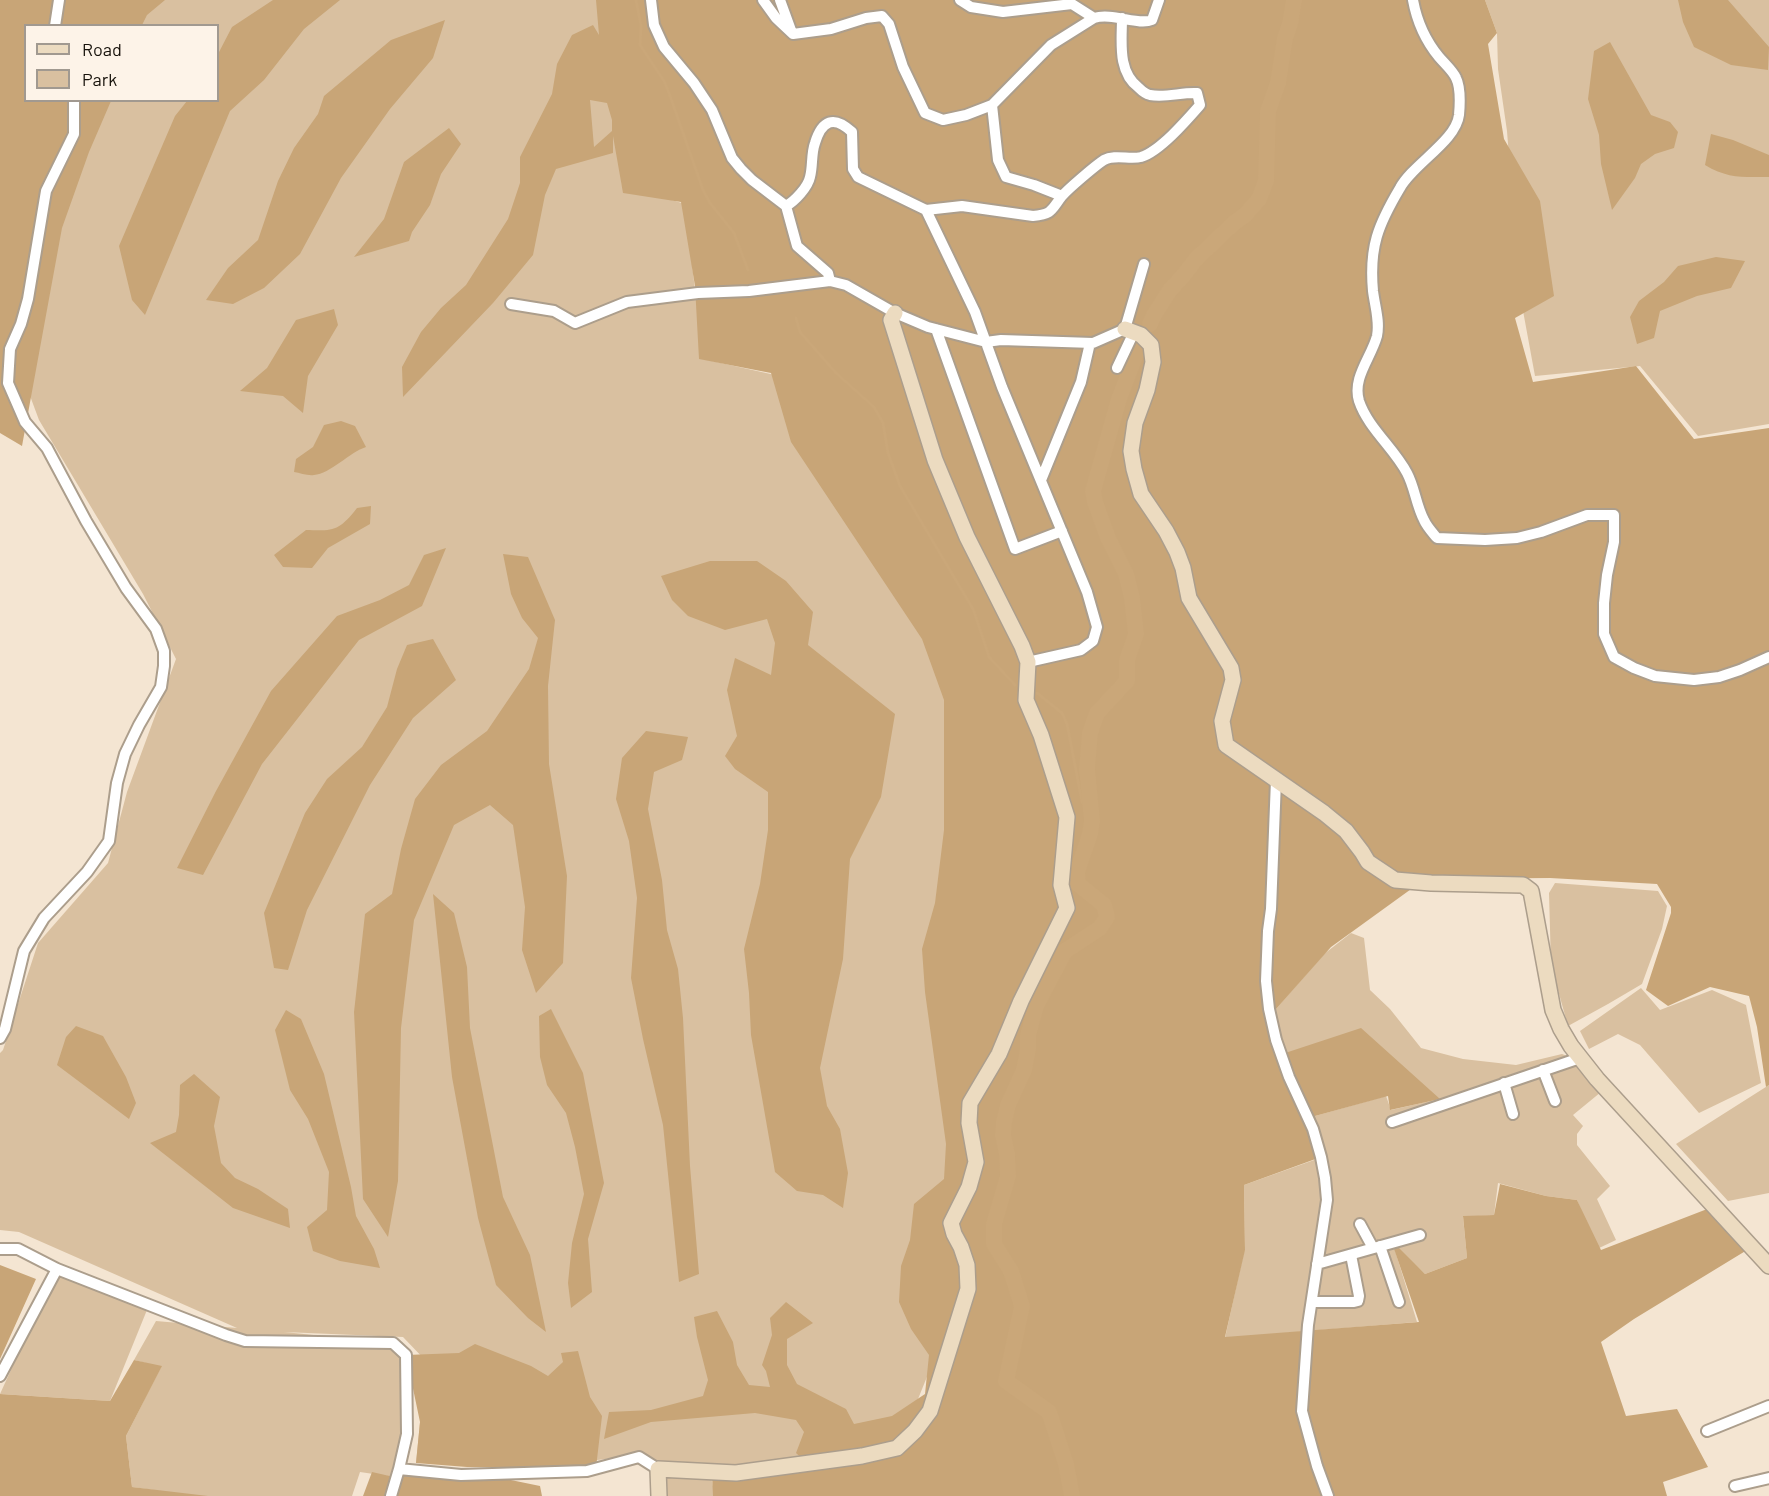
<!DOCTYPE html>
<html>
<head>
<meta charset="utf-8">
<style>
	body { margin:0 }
	#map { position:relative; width:1769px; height:1496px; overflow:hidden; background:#f4e5d2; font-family:Barlow,sans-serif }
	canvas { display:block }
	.legend { position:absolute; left:24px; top:24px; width:195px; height:78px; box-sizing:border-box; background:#fdf3e8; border:2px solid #a19990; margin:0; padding:8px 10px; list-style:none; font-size:18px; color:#17120b }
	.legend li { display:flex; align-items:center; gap:12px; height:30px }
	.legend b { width:30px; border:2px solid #a19990 }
</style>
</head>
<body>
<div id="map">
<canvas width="1769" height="1496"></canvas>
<ul class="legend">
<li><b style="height:8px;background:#ecdbc0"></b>Road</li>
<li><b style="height:16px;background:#d9c0a0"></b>Park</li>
</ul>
</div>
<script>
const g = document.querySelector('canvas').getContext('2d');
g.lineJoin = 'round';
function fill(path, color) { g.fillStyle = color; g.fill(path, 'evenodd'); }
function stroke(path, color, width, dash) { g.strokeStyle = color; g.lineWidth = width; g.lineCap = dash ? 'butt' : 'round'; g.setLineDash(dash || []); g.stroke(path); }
const green = new Path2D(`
	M147,0H603L622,185L685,204L703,359L775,375L961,694L962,907L935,1357L899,1446L735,1469L655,1467L638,1455L581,1462L416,1463L426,1361L403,1337L284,1332L393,1343L406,1368L407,1434L394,1477L360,1472L352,1496H196L132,1487L126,1436L161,1367L134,1360L156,1321L237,1328L19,1232L0,1230V1053L3,1050L38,943L108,863L127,792L176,659L143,594L39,420L20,369L83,101L218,100V26L116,25Z
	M1485,0H1769V424L1698,436L1640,366L1535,376L1519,289L1507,131L1498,69L1497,33Z
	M1555,883L1658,891L1667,906L1662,929L1642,984L1608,1004L1568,1026L1551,965L1549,893Z
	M1351,933L1364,938L1370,990L1390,1009L1421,1048L1463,1059L1516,1065L1562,1054L1578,1060L1601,1092L1573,1115L1583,1126L1577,1134V1145L1610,1186L1597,1199L1616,1240L1597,1249L1577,1200L1546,1196L1498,1183L1494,1215L1463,1217L1467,1258L1425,1274L1393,1244L1417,1322L1225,1338L1245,1247L1244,1185L1317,1159L1315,1116L1386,1096L1391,1110L1439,1099L1279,1055L1269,1017L1324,954Z
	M1641,988L1660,1010L1712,990L1746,1005L1761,1083L1699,1113L1640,1045L1618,1034L1589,1049L1580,1031Z
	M1769,1085V1193L1728,1201L1676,1144Z
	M57,1269L149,1305L110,1401L0,1394Z
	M663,1472L711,1477L715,1496H664Z`);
const forest = new Path2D(`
	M0,0H165L147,15L142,25L26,26V100L111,101L89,152L62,228L22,446L0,433Z
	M273,0H340L304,29L264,80L230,111L145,315L132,300L119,246L175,116L187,101L218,100V54L232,27Z
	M596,0H1485L1497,33L1488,44L1504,139L1540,201L1554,296L1515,318L1533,382L1636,366L1694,439L1769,428V1085L1766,1087L1757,1027L1749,996L1710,987L1668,1006L1646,990L1671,913V907L1657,884L1550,878L1425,879L1331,947L1269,1017L1278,1043L1276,1056L1361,1028L1440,1099L1390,1110L1388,1096L1315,1116L1321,1157L1244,1185L1245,1250L1225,1337L1419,1322L1391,1240L1425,1274L1467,1258L1463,1216L1494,1215L1500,1184L1546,1196L1577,1200L1601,1250L1715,1206L1752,1247L1634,1319L1601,1342L1626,1416L1677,1409L1708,1467L1663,1482L1667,1496H713L712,1475L807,1463L796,1453L804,1432L796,1420L755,1413L651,1422L604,1439L609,1412L651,1410L703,1396L708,1380L697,1337L694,1317L717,1311L733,1342L737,1365L749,1385L770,1387L766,1371L762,1365L772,1335L770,1318L786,1302L813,1323L787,1339V1365L797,1384L846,1409L854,1424L892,1416L925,1394L929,1355L911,1329L899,1302L901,1266L910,1240L914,1204L944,1179L946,1144L925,992L922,949L935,903L944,830V700L922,639L791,442L771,373L699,359L695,286L681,202L623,193L613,136V153L556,169L545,195L533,255L493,303L403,397L402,367L421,332L441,308L466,285L508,219L520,183V157L552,94L557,64L572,35L593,25L599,35ZM590,100L607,103L612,120V131L594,147Z
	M1678,0H1728L1769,47L1768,70L1731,65L1694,47L1683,22Z
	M445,20L433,58L390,109L341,178L300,254L264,288L233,304L206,300L228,268L258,240L278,181L294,148L318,114L324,96L391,40Z
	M1610,42L1651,115L1670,122L1678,132L1674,148L1655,154L1641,164L1635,178L1612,210L1601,164L1599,135L1588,99L1594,51Z
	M449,128L461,144L441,174L430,205L412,232L409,241L354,257L384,219L404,162Z
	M1711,134L1733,140L1769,155V177C1744,177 1728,179 1705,165Z
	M1716,257L1745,261L1731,288L1697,296L1660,311L1654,338L1637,344L1630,317L1639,301L1664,282L1678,266Z
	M334,309L338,325L308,376L303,413L283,396L240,391L267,368L296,320Z
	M341,421L355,426L366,447C350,452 330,474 314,475C308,476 300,473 294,472L296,459L313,447L324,425Z
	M371,506L370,524L328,548L312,568L283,567L274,555L306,530C334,531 339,531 357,508Z
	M446,548L422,606L359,640L262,764L203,875L177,868L216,791L271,691L337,616L380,600L409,585L424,555Z
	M503,554L528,557L555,620L548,686L549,764L567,876L563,963L536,993L522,950L525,907L513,825L490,805L454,825L414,920L401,1028L398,1181L388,1237L363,1199L354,1012L365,914L392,894L401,849L415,799L441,765L487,731L529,669L538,638L522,618L511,594Z
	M710,561H757L786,581L813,612L808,645L895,714L881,797L850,859L843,959L820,1068L827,1106L840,1129L848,1173L843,1208L823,1195L797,1191L775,1172L751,1035L749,993L744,949L760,884L768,830V792L735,769L725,756L737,736L727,690L735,658L771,675L775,643L767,619L725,630L688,616L672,600L661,576Z
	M433,639L456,680L413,718L370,785L307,910L288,970L274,968L264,913L305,813L327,779L362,747L387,707L397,669L407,645Z
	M646,731L688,737L682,760L654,772L648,809L662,880L667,930L678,969L683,1018L690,1166L699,1274L679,1282L663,1125L643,1039L631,978L637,898L629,841L616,799L622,758Z
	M433,894L454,913L467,967L470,1028L503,1197L530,1255L546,1332L528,1318L496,1285L478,1218L452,1077Z
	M551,1009L583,1073L604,1183L588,1239L592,1292L571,1308L568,1283L572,1243L584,1194L575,1147L566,1113L547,1085L540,1057L539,1016Z
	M286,1010L301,1019L324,1074L351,1187L356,1216L374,1249L380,1268L340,1261L313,1251L307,1227L327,1210L329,1172L308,1119L290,1090L275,1030Z
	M76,1026L103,1036L126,1077L136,1103L129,1119L57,1065L66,1037Z
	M194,1074L220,1097L214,1126L221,1163L235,1178L258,1189L288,1209L290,1228L233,1208L150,1143L176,1132L179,1115L180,1085Z
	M0,1265L36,1279L0,1359Z
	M475,1344L531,1366L548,1376L563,1362L561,1353L578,1351L590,1397L602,1416L596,1468L467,1467L416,1463L420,1422L406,1355L459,1353Z
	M134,1360L162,1366L126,1436L132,1487L208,1496H0V1394L110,1401Z
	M372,1472L394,1477L411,1474L466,1479H506L540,1486L542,1496H363Z`);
const stream = new Path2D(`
	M636,0L641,26L640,45L664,81L669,93L703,190L710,203L734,233L748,270
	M796,318L800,332L836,373L874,407L883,423L888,453L900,486L973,609L989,657L1015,685
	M1037,693L1062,713L1067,724L1082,802L1090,809`);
const river = new Path2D(`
	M1150,324L1154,315L1170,290L1183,276L1196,259L1234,223L1245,215L1259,199L1266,181L1268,111L1278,83L1285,38L1290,24L1294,0
	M1072,1496L1066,1464L1049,1412L1006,1381L1022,1306L1011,1271L994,1244V1224L1008,1176L1007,1154L1003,1135L1004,1122L1008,1105L1024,1070L1028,1049V1035L1036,1006L1065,951L1100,928L1107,917L1104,905L1078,884L1077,872L1090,834L1092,821L1087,769L1090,733L1097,713L1127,681V660L1136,634L1132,598L1126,574L1108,538L1095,502L1093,491L1119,399L1140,344`);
const street = new Path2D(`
	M651,0L654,25L664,47L694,83L712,110L732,158L741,169L752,180L786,206L797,246L828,273L830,281
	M763,0L776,18L793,34L831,29L866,18L882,16L889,24L903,67L925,113L943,120L966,115L992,105L1051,45L1094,18C1112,12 1138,26 1152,20L1159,0
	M780,0L792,33
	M960,0L971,7L1003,12L1072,4L1094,18
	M1413,0C1417,22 1425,40 1439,57C1445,64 1453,71 1456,78C1461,88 1460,104 1459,115C1456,141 1413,164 1400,188C1378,225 1369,247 1373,291C1375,307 1380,321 1377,336C1371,358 1352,378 1359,401C1368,428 1394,448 1407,473C1415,488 1416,505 1424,520C1427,527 1433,533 1437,538L1485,540L1517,538L1541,532L1587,515H1614V542L1607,575L1604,603V634L1614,657L1634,668L1655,676L1694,680L1719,677L1740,670L1769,657
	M55,26L59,0
	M992,105L998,160L1006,177L1034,185L1062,196
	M786,206C795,201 808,187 810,177C813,166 811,154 815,143C822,120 834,115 852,132L853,169L858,177L926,210L962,206L1033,216C1053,214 1051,210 1062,196C1068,189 1096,165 1104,160C1115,154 1130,160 1141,157C1160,151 1186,121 1200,105L1197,93C1182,92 1166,98 1150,95C1146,94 1142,91 1139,88C1117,72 1122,41 1122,18
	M926,210L975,312L1002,387L1087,592L1097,627L1093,641L1081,650L1028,662
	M511,304L554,311L575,323L627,302L698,293L749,291L830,281L846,285L895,313L928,327L986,342L1001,340L1093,343L1125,329L1144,264
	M936,329L1015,549L1062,531
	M1117,368L1134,332
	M1041,480L1081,382L1090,343
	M1276,780L1271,909L1268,931L1266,981L1269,1009L1276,1040L1289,1077L1313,1129L1321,1157L1325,1178L1327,1200L1308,1325L1302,1411L1317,1466L1328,1496
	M0,1038L5,1029L24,951L44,918L87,872L109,841L117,783L125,754L139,725L161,687L164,666V651L156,629L126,588L86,521L47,448L25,422L8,383L10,349L21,324L28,299L46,191L74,134V100
	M1543,1070L1555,1101
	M1504,1083L1513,1114
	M1392,1122L1580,1058
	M1360,1224L1373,1248
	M1380,1246L1399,1302
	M0,1249H18L57,1269L226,1335L245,1341L393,1343L406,1355L407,1434L399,1469
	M1317,1264L1420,1235
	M1312,1302H1354L1358,1301L1359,1296L1351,1255
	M0,1376L57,1269
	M1707,1431L1769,1406
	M1735,1486L1769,1478
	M391,1496L399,1469L461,1475L587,1471L639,1457L658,1469`);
const secondary = new Path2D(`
	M1125,329L1141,335L1151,345L1153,362L1147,390L1135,423L1131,451L1134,469L1141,494L1166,531L1177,552L1183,568L1189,598L1231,668L1233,680L1222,721L1226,745L1324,813L1346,831L1362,852L1368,862L1395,880L1431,883L1523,885L1531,891L1553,1010L1561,1029L1571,1046L1597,1079L1769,1266
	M659,1496L658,1469L736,1473L862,1456L897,1448L915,1431L930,1411L968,1289L967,1265L961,1247L954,1234L951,1223L969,1187L976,1162L969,1123L970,1103L999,1054L1021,1001L1067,908L1061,885L1067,817L1041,735L1026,700L1028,662L1022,646L967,537L935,460L891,320L895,313`);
fill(green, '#d9c0a0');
fill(forest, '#c8a577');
stroke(stream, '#caa779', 3);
stroke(river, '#caa779', 16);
stroke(street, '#ac9e8c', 14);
stroke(secondary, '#ac9e8c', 18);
stroke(street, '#fff', 10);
stroke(secondary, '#ecdbc0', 15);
</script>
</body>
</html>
